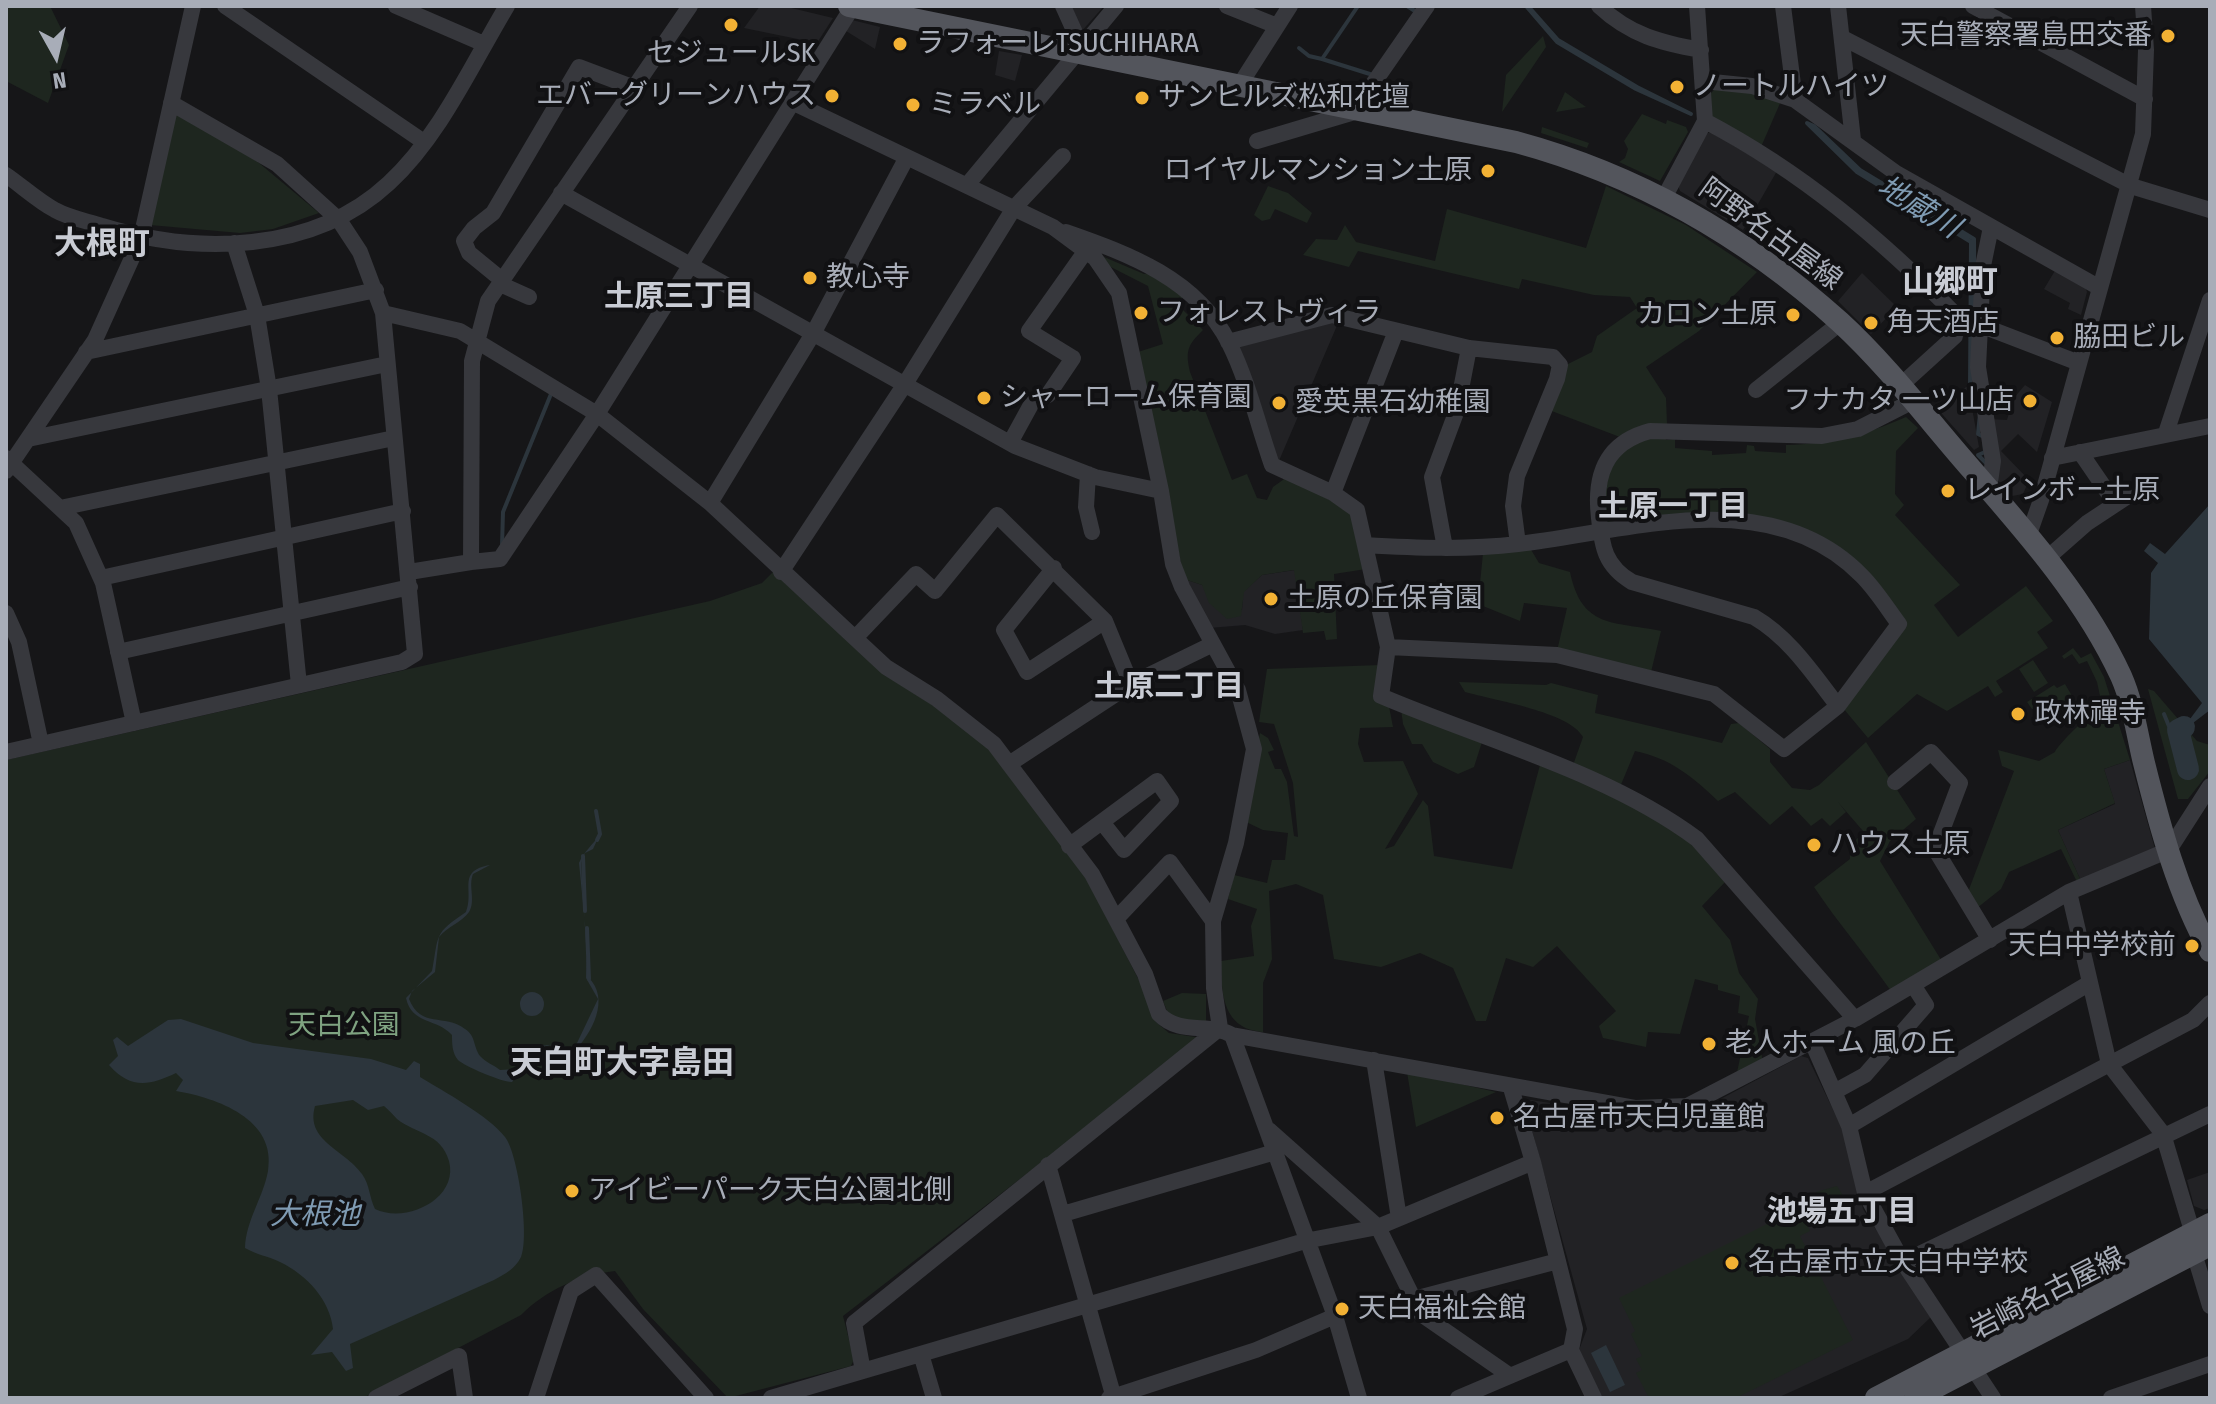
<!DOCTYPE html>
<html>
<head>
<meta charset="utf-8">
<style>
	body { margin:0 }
	#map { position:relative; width:2216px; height:1404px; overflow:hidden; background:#161618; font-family:"Fira Sans Condensed",sans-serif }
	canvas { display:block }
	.frame { position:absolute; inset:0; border:8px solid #a8adb8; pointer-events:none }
	.north { position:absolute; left:16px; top:16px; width:80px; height:80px; -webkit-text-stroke:6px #111113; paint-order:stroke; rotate:172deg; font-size:22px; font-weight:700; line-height:32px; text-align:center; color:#a8adb8 }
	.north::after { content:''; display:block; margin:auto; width:28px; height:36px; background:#a8adb8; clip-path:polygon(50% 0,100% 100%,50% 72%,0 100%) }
</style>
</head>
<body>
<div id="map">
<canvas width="2216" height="1404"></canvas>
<div class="frame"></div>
<div class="north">N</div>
</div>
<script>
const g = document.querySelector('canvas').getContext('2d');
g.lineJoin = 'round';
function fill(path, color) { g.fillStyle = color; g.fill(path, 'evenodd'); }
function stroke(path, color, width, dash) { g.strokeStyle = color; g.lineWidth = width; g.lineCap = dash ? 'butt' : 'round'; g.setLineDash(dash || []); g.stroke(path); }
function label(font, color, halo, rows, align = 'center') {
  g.font = font + ' "Fira Sans Condensed","Noto Sans JP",sans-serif'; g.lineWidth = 8; g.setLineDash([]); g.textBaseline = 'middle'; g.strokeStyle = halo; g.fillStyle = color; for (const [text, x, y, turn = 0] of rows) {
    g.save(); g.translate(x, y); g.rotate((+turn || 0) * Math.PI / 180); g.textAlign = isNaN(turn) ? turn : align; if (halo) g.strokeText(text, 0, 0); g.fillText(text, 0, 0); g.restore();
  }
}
const built = new Path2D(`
	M760,6H783L833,18L817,43L744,28Z
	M1069,6H1104L1081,32Z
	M852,20L880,27L875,49L846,31Z
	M999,51L1022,55L1015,81L995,75Z
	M1711,132L1777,171L1743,230L1680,191L1678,186L1705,134Z
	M2056,269L2084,284L2087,292L2081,315L2068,309L2070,303L2044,289Z
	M1862,273L1897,307L1871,334L1838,301Z
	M1339,321L1278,463L1234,344Z
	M2025,385L2052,402L2037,452L2018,434L2001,451L2029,480L2023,494L2012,496L1994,476L1987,419L2007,420L2013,399Z
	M1968,386L1979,447L1974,450L1935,406Z
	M1295,570L1303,630L1275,634L1245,625L1209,628L1184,579L1202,585L1242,610L1243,592L1262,575Z
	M2130,760L2155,849L2081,881L2058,830L2115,804L2104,769Z
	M1801,1056L1808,1058L1844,1132L1863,1209L1931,1317L1908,1339L1777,1398H1602L1579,1350L1587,1329L1525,1105L1531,1100L1633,1116H1689Z
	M2210,1172V1208L2204,1210L2194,1206L2187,1180Z`);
const green = new Path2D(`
	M11,6H50L69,45L48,103L6,81V8Z
	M1543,36L1546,47L1502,112L1506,75Z
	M1715,89L1754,93L1781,101L1761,147L1711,117L1710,94Z
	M1565,92L1586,107L1556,112Z
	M177,111L247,153L319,213L273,229L240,233L150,225Z
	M1642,114L1666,124L1667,120L1686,127L1688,132L1660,181L1619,162L1625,158L1628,149L1624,141Z
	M1542,127L1589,143L1587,148L1541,133Z
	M1268,186L1288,193L1312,213L1307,223L1275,209L1270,219L1262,221L1254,215Z
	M1606,186L1686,225L1757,272L1699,331L1646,367L1666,398L1667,424L1620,437L1549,410L1568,364L1592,352L1597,336L1637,308L1630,297L1594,295L1522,279L1519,289L1358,251L1349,267L1303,255L1316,239L1337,240L1345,225L1356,242L1435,261L1447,209L1586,248Z
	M1097,254L1144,274L1155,272L1183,296L1179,306L1203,330C1188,345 1185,350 1190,372L1232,480L1247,474L1257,498L1267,500L1273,487L1287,477L1354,513L1366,569L1334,574L1337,639L1326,640L1324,631L1303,633L1294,570L1262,575L1244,592L1241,616L1227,619L1209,603L1202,585L1184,579L1138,352L1163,344L1148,286L1103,263Z
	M1906,417L1918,428L1896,451L1895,494L1904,505L1895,515L1960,585L1934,605L1958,637L2026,586L2053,621L2037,632L2048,648L1996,681L2003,692L1995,697L1988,686L1947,711L1917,694L1868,738L1843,708L1906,625L1797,528L1610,526L1603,520L1604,477L1632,440L1664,436L1666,440L1675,439V448L1712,451V455L1746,453L1747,445L1754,446L1755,451L1786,453V445C1831,444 1865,435 1906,417Z
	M1530,548L1539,563L1570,572C1582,629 1613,621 1661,631L1651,672L1557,651L1567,608L1524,603L1520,621L1478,604L1483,553Z
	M773,572L887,676L942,711L993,752L1085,875L1147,996L1156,1022L1169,1033L1202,1038L843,1316L854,1359L851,1366L728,1398L643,1309L615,1271C579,1275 546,1290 521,1315L363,1398H6V760L710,601L762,583Z
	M2073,648L2081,658L2091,653L2104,677L2130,760L2104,769L2115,803L2058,830L2081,881L2077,882L2061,849L2009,872L2001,889L1977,908L1968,892L2014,771L2002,766L1998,750L2039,761L2055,752C2057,745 2094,710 2102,705L2097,682L2087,661L2079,664L2072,654L2064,659L2062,656Z
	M2033,660L2048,683L2034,692L2019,669Z
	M1381,665L1393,727L1360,728L1358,744L1364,762L1403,761L1418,794L1385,849L1394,846L1423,800L1428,806L1434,856L1512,869L1540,765L1616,796L1695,843L1727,880L1702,906L1730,940L1739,973L1758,999L1755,1019L1763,1063L1736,1077L1749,1016L1738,1013L1740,996L1718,990V985L1695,979L1680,1034L1648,1032L1646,1047L1603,1038L1599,1026L1616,1011L1557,946L1533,967L1506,958L1486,1021H1476L1453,968L1420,953L1381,967L1334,959L1323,895L1296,884L1269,891L1272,959L1263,983V1032C1223,1029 1221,994 1221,961L1254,956L1251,926L1257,909L1228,899L1234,875L1267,883L1272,860H1285L1288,833L1263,830L1244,821L1260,733L1268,738L1274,750L1268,752L1275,769H1281L1287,782L1294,836L1298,837L1293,783L1274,724L1259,722L1267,669Z
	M1459,682L1546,685L1551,683L1598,695L1595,713L1722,743L1731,724L1739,723L1770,749V762L1792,788L1810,790L1819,785L1866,742L1916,819L1890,841L1880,861L1943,963L1891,991C1866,955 1838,923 1814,887L1850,859V848L1863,831L1838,802L1846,812L1830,826L1822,818L1811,826L1792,806L1770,825L1735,792L1718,801C1693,777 1670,758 1635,751L1620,787L1572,768L1583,737C1570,712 1493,700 1465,692Z
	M2065,684L2078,706L2073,713L2032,709L2027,702L2054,685L2057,688Z
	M2148,689L2154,691L2197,741L2210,745V771L2188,799H2178Z
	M1401,709L1482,742L1474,767L1458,774L1433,762L1422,744H1412L1403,724Z
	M1182,993L1206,994V1021L1200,1025L1169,1016L1163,1001Z
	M1407,1072L1496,1092L1416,1127Z
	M1837,1186L1847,1202L1826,1211L1816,1192Z
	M1799,1208L1810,1231L1800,1236L1853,1340L1736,1398H1649L1636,1373L1642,1370L1636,1359L1642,1356L1631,1334L1635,1331L1619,1298Z`);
const water = new Path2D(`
	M2210,504V710L2193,723L2190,719L2202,703L2149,639L2151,573L2158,563L2144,551L2150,543L2165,554Z
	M600,834L593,849L585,853L581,863L588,977C611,999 592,1033 573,1053L550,1045L539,1048L512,1082C504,1083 464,1066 458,1060C452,1053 452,1043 452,1035C437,1018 412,1025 406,998L432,971C439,935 433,934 466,912C475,890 456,871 490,865L473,874C468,886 476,901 469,912C462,922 447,927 439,937L435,972L412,991L409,999C421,1029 444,1013 465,1029C476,1036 473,1046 480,1056C485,1062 494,1065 500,1070L517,1069C535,1046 544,1040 572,1048L577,1043L598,999L586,978L587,945L579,863C584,851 593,845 600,834Z
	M520 1004a12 12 0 1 1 24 0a12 12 0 1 1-24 0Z
	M181,1019L253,1043L371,1059L406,1070L414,1061L420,1064V1077C443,1091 489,1116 505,1137C518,1153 530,1237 521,1257C515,1269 505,1274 494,1280L350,1344L353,1368L346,1371L332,1352L311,1355L333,1329C330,1300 307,1275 280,1262C268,1256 257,1255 245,1248C246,1220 263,1198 268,1171C277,1119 217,1098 176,1091L183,1080L176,1073C149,1086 130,1089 109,1065L118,1056L113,1040L117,1037L128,1046L168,1020ZM353,1100L368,1110L384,1106C389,1110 393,1115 397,1119C416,1134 441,1133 449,1161C459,1199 406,1224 375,1209C369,1197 370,1185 362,1174C344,1149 305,1141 315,1106Z
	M1606,1345L1625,1385L1610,1392L1591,1353Z`);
const stream = new Path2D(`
	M1407,6L1418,13
	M1526,6L1557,42L1636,89L1691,114L1637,87L1558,40L1528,6
	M1299,48L1309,56L1322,59L1358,6
	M1322,59L1373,75
	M1807,123L1814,126L1860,170L1974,239L1975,384L1989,466L1978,455L1985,452L1984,437L1978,434L1980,414L1970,386L1971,242L1857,172Z
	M502,546L503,512L551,394
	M2164,714L2175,741
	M596,811L600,834L597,840
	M583,856L585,911
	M587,928L589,979
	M526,1062L543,1047`);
const river = new Path2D(`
	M2184,727L2178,730L2188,769`);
const minor = new Path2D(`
	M225,6L424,142
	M396,6L484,44
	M1063,6L1077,37L1075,52
	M1227,6L1277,26
	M1599,6C1630,35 1661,43 1701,50
	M1783,6L1795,100
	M1838,6L1853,140
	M1973,6L2145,99
	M1843,38L2131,186L2210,210
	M1703,81L1752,86L1795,100L1896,173L2100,288
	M1239,86L1290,6
	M1705,121C1802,172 1880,238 1956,315L1955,336L1900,386
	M1257,141L1361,110L1366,94L1427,6
	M6,175C22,186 38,201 55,210C69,218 87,221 102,226C196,255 313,254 389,183C440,136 472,64 507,6
	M967,185L1116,6
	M561,193L1015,446L1095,477L1161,491L1119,293L1095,258L1053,227L792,102
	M1664,198L1705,121L1697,6
	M1066,232C1129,254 1197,279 1229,343C1248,381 1258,425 1272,465L1333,493L1357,510L1388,647L1381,696C1484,740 1607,772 1697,839L1855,1019
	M234,243L257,315L269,389L299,685
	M502,280L469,253L464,241L474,228L493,213L579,67L632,87
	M500,284L529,297
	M383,313L460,331L597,414L710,503L886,667L937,699L994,744L1009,764
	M1980,325L2079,363
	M1228,342L1332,315L1469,348L1553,357L1560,365L1557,379L1517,476L1513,506L1518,544
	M86,352L376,290
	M1756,390L1840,323
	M2166,433L2210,300
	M28,439L387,364
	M1010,443L1033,401L1048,395L1073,358L1029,331L1085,252
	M2080,452L2115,503
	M6,458L76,523L103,583L134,723
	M2052,458L2210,426
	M6,471L95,340L141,238L193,6
	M1088,474L1086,507L1092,532
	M1989,489L1993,461L1978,367L1983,266L1991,227
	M1161,491L1173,564L1182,587L1238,690L1254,749L1236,843L1213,921L1214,988L1220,1028
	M1333,493L1396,331
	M710,503L814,332L907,157
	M60,508L394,438
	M2028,537L2041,500L2143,134L2146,50L2143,6
	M1365,545C1416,548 1467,550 1518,544C1630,531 1771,482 1862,576C1876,590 1887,608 1899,624L1838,706L1784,749L1714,694L1557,655L1388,647
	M1445,548L1432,477L1457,410L1469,348
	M2045,560L2087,523L2143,486
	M471,562L500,559L597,414L853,6
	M1054,568L1004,630L1027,672L1105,621
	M409,572L471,562L472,361L488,301L690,6
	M781,572L905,384L1014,208L1063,156
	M101,578L403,511
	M6,613L19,642L41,744
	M856,637L916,574L935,591L997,515L1105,621L1131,684
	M1213,644L1131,684L1009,764L1092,874L1145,974L1159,1014C1180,1036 1209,1022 1232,1035L1636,1108L1687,1106L1855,1019L2069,892L2169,850L2210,786
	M118,652L410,587
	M1838,706C1813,674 1790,638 1754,617L1632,582C1605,566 1602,547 1599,518C1594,476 1605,443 1650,431L1822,436L1858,429L1913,401
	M6,752L402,662L415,654L383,313L360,252L339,220L277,164L171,103
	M1895,782L1931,752L1960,783L1935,849L1990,940
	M1069,846L1157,781L1171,801L1124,850L1102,822
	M2069,892L2109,1064L2163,1134L2192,1231
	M1117,918L1170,862L1213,921
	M1232,1035L1335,1316L1359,1398
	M1812,1042L1849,1126L1865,1193L1903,1262L1993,1398
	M1374,1060L1399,1218
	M1511,1088L1533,1162L1575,1329L1571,1350L1594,1398
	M1834,1092L1865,1075L1926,1005L1913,985
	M1849,1126L2088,984
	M1269,1130L1378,1227L1421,1314L1509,1375
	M1048,1165L1114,1398
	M1865,1193L2193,1020L2210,1003
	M1063,1214L1275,1152
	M2194,1253L2210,1306
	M1903,1262L2210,1114
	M1414,1299L1558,1261
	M921,1354L934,1398
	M863,1371L854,1323L1220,1028
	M376,1398L459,1356L465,1398
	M536,1398L571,1291L596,1275L706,1398
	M771,1398L1305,1241L1378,1227L1533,1162
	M1109,1398L1256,1350L1335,1316
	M1458,1398L1571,1350
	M2111,1398L2210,1364`);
const major = new Path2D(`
	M849,6L1516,142C1638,175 1746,237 1840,322C1889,367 1929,421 1973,471C2027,533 2086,600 2121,676C2133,703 2137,734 2144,763C2160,827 2178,894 2210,951
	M1876,1398L2210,1224
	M1915,1398L2210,1245`);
const markers = [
	[731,25,8,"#f2b134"],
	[2168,36,8,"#f2b134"],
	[900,44,8,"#f2b134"],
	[1677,87,8,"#f2b134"],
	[832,96,8,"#f2b134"],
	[1142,98,8,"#f2b134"],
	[913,105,8,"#f2b134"],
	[1488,171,8,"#f2b134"],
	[810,278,8,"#f2b134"],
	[1141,313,8,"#f2b134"],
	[1793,315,8,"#f2b134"],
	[1871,323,8,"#f2b134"],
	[2057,338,8,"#f2b134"],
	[984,398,8,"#f2b134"],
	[2030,401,8,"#f2b134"],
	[1279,403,8,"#f2b134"],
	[1948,491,8,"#f2b134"],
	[1271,599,8,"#f2b134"],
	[2018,714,8,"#f2b134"],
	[1814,845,8,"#f2b134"],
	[2192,946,8,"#f2b134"],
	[1709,1044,8,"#f2b134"],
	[1497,1118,8,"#f2b134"],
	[572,1191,8,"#f2b134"],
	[1732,1263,8,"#f2b134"],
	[1342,1309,8,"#f2b134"]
];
const poiNames = [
	["天白警察署島田交番",2152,36,"right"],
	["ラフォーレTSUCHIHARA",916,44],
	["セジュールSK",731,54,"center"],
	["ノートルハイツ",1693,87],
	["エバーグリーンハウス",816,96,"right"],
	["サンヒルズ松和花壇",1158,98],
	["ミラベル",929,105],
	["ロイヤルマンション土原",1472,171,"right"],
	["教心寺",826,278],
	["フォレストヴィラ",1157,313],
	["カロン土原",1777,315,"right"],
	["角天酒店",1887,323],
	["脇田ビル",2073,338],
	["シャーローム保育園",1000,398],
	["フナカタ 一ツ山店",2014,401,"right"],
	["愛英黒石幼稚園",1295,403],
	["レインボー土原",1964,491],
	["土原の丘保育園",1287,599],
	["政林禪寺",2034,714],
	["ハウス土原",1830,845],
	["天白中学校前",2176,946,"right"],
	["老人ホーム 風の丘",1725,1044],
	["名古屋市天白児童館",1513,1118],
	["アイビーパーク天白公園北側",588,1191],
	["名古屋市立天白中学校",1748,1263],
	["天白福祉会館",1358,1309]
];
const streetNames = [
	["阿野名古屋線",1770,235,36],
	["岩崎名古屋線",2048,1294,-27]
];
const parkNames = [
	["天白公園",344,1026]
];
const waterNames = [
	["地蔵川",1918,208,31],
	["大根池",315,1216]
];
const neighbourhoodNames = [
	["土原三丁目",679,298],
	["土原一丁目",1673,508],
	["土原二丁目",1169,688],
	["池場五丁目",1842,1213]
];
const quarterNames = [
	["大根町",102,245],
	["山郷町",1950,283],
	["天白町大字島田",622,1064]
];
fill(built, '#222225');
fill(green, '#1e261f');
fill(water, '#2c353c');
stroke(stream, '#2c353c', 4);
stroke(river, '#2c353c', 22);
stroke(minor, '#37383d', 16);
stroke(major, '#53555c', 22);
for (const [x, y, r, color] of markers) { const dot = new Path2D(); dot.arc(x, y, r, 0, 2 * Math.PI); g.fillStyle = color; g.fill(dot); stroke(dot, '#111113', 3); }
label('28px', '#a8adb8', '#111113', poiNames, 'left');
label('28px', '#a8adb8', '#111113', streetNames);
label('28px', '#7fa381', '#111113', parkNames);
label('italic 30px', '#7f9bb3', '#111113', waterNames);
label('bold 30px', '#c9ccd4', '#111113', neighbourhoodNames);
label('bold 32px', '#c9ccd4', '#111113', quarterNames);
</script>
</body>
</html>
